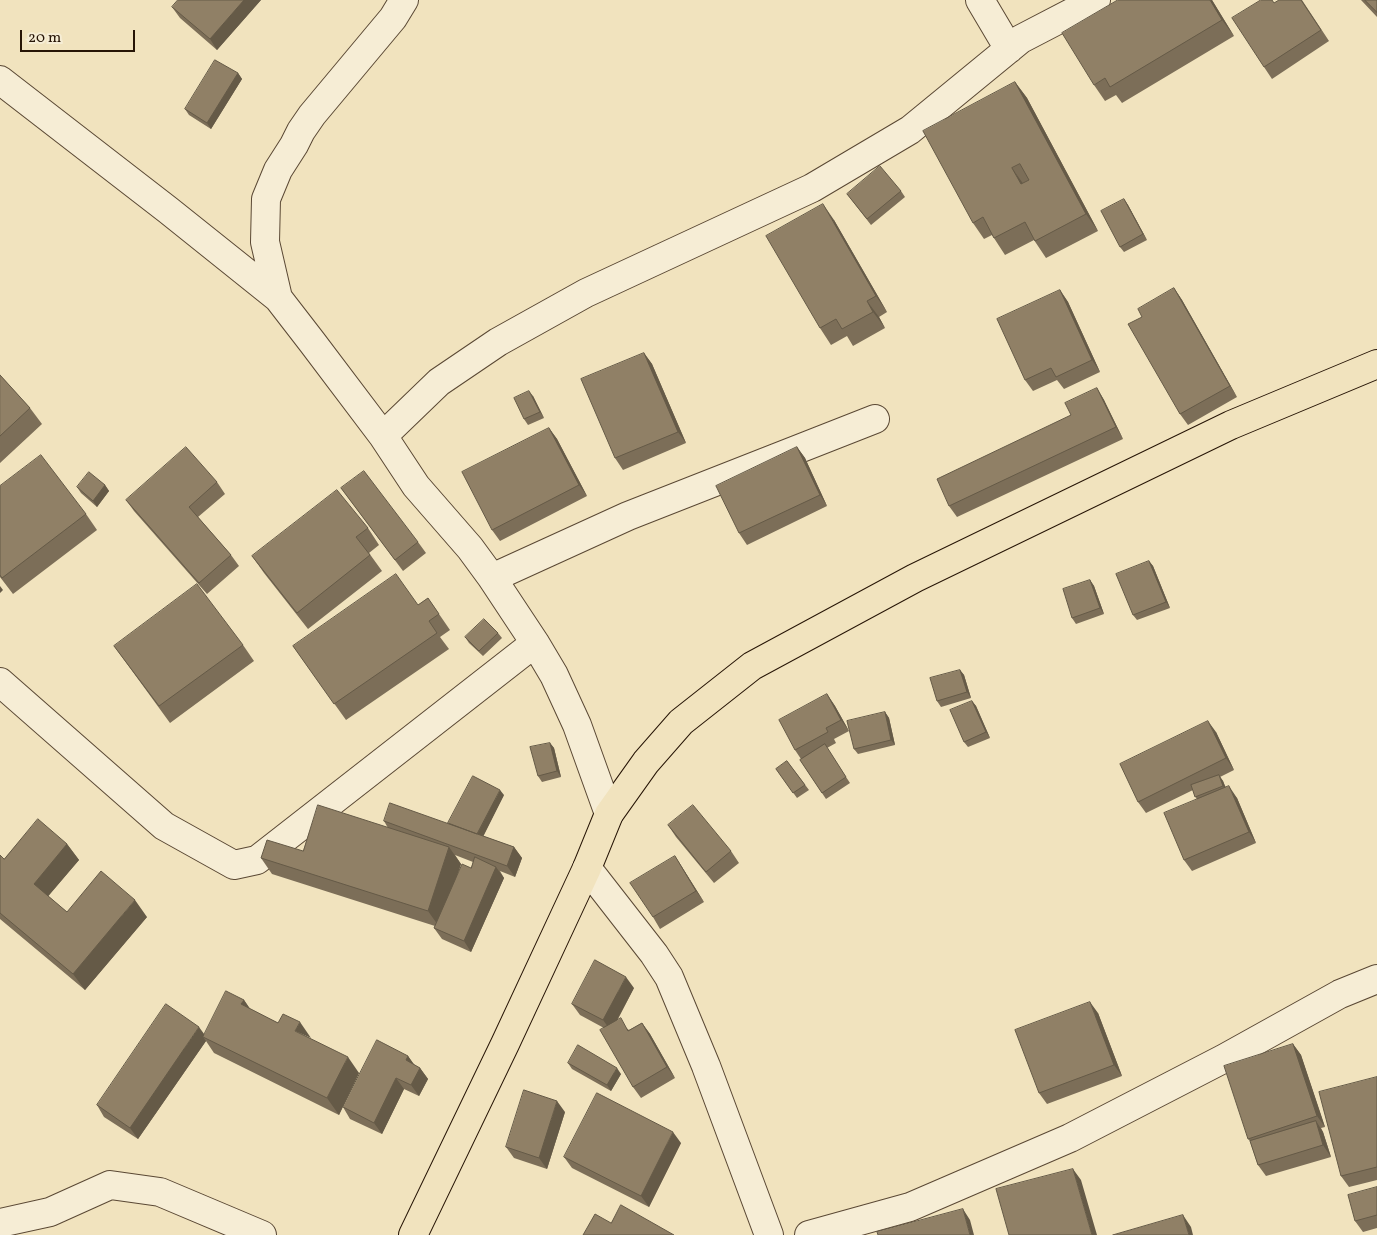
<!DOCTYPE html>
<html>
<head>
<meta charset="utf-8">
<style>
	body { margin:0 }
	#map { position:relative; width:1377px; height:1235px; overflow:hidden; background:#f1e3be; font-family:Vollkorn,serif }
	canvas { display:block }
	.scale { position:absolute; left:20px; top:30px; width:115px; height:22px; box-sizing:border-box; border:2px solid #271506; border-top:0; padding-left:6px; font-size:15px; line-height:18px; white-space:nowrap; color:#271506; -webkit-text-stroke:4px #f6edd5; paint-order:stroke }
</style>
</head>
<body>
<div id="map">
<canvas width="1377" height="1235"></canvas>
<div class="scale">20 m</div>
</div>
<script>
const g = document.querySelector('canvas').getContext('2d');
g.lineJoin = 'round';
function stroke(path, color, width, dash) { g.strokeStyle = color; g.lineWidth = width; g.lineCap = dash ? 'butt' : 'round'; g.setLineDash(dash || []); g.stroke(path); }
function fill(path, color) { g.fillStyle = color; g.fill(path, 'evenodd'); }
const minor = new Path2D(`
	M404,0L393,18L312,115L301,131L294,145L278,170L266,199L265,242L278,298L312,342L383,436L416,486L470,548L492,578L535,643L554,675L577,725L609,814
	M980,0L1009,49
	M0,80L168,210L278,298
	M383,436L439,382L498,342L586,293L812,188L910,130L1021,39L1096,0
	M492,578L628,516L875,419
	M0,682L164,826L234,865L257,860L535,643
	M587,868L654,954L669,977L706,1066L769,1235
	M0,1223L50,1212L110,1185L160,1192L262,1235
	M809,1235L910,1207L1070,1138L1223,1059L1340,994L1377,979`);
const major = new Path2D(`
	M413,1235L505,1044L587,868L609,814L646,762L681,722L752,666L915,578L1231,425L1377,364`);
const wall = new Path2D(`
	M261,0L217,50L180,18L172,7Z
	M1212,0L1234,36L1122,103L1116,95L1105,101L1094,85Z
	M1302,0L1329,41L1272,79L1264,67L1274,3Z
	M1361,0H1377V17Z
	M238,73L242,79L211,129L189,115L185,109Z
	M1015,82L1027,98L1098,231L1046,258L1034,240L1005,255L992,235L984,239L973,223Z
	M901,191L905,197L871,225L847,194Z
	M1124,199L1128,205L1147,240L1124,252L1120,247Z
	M834,220L887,312L879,317L885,328L853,346L847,336L831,345L820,328Z
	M1174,288L1182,300L1237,397L1188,425L1180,414L1142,317Z
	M1060,290L1068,302L1100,372L1064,389L1057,380L1033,391L1025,380Z
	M644,353L652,364L686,443L623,470L615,458Z
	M0,375L30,408L42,424L0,463Z
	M1097,388L1104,400L1123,439L957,517L949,506L1071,415Z
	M533,396L544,418L528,425L524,419Z
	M549,428L557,439L587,496L500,541L492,530Z
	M797,447L805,458L827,506L747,545L739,533Z
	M217,482L225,494L198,517L231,555L239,566L207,594L134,511L126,500Z
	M105,485L109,491L97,507L81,493L77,487Z
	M0,486L86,514L97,530L13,594L0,577Z
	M341,488L418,542L426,553L403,571Z
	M368,528L379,545L369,553L382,571L308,629L264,573L252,556Z
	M1149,561L1153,566L1170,608L1137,620L1133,615Z
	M1090,580L1094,586L1104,614L1076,624L1072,618Z
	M428,598L450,630L440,637L449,649L346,720L293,646L418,605Z
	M498,633L502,638L483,656L469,643L465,637Z
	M243,645L254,661L170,723L114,646Z
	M960,670L964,675L971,698L941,707L937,701Z
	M827,694L835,706L849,731L834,739L836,743L827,748L850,783L826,799L800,760L801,759L795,750Z
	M972,701L976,706L990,738L968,747L964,742Z
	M885,712L889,718L895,745L858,754L854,749Z
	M1216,732L1234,770L1220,777L1223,781L1226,788L1237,798L1256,843L1192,871L1184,860L1197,800L1193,790L1146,813L1138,802Z
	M550,743L554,748L561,777L542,782L538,776Z
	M787,761L809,790L797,798L776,769Z
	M504,795L483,836L514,847L522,858L515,877L500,871L504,878L471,952L442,939L434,928L435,926L272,874L261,858L303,851L388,828L384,821L449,824ZM455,855L473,862L471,868L456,878L461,864Z
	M668,825L731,851L739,863L714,883L676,837Z
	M67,844L79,860L48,896L67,912L147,917L85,990L0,919V855L4,859Z
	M675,856L704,902L660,929L653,917Z
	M634,988L617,1021L629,1030L642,1023L650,1034L675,1078L641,1098L633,1087L604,1028L580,1015L572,1004Z
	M244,1000L250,1009L311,1039L359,1073L339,1115L214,1053L206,1041L138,1139L104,1117L97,1105L204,1035Z
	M1098,1013L1122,1076L1047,1104L1039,1093Z
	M1293,1044L1301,1055L1325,1127L1321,1128L1323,1132L1331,1157L1266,1176L1258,1165L1250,1141L1248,1139Z
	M408,1056L414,1065L420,1068L428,1079L419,1096L404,1089L382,1134L350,1119L343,1107Z
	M568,1063L621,1074L611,1091L572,1069Z
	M1377,1077V1180L1349,1187L1341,1176Z
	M565,1112L547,1169L514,1158L506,1147Z
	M681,1143L649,1207L572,1168L564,1157Z
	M1377,1187V1228L1363,1232L1355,1221Z`);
const shadedWall = new Path2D(`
	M244,0H261L217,50L210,39Z
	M1210,0H1212L1234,36L1222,20Z
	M238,73L242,79L211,129L207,123Z
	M1015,82L1027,98L1098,231L1086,214Z
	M1012,168L1024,185L1021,184Z
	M1124,199L1128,205L1147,240L1143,234Z
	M823,204L834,220L887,312L876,296Z
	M1174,288L1182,300L1237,397L1230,386Z
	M1060,290L1068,302L1100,372L1092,360Z
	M867,301L879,317L885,328L873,312Z
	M644,353L652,364L686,443L678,432Z
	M1097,388L1104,400L1123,439L1116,427Z
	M529,391L533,396L544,418L540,412Z
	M549,428L557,439L587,496L579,485Z
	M797,447L805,458L827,506L820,495Z
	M105,485L109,491L97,507L93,501Z
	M1149,561L1153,566L1170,608L1166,602Z
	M1090,580L1094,586L1104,614L1100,608Z
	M0,586L3,590L0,593Z
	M960,670L964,675L971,698L967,692Z
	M827,694L835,706L849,731L841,720Z
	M972,701L976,706L990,738L986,732Z
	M885,712L889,718L895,745L891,740Z
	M1208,721L1216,732L1234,770L1226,758Z
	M550,743L554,748L561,777L557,771Z
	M1219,775L1223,781L1227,792L1223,786Z
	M1229,786L1237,798L1256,843L1249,832Z
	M500,790L504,795L480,843L476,837Z
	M67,844L79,860L45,900L34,884Z
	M449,847L461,864L440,928L428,911Z
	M514,847L522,858L515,877L507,866Z
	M675,856L682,867L704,902L696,891Z
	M496,867L504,878L471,952L464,941Z
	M135,900L147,917L85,990L73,974Z
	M626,977L634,988L611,1031L603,1020Z
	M244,1000L255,1016L241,1004Z
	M1090,1002L1098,1013L1122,1076L1114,1065Z
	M300,1022L311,1038L295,1031Z
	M642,1023L650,1034L675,1078L667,1067Z
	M199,1027L207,1038L203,1037L206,1041L138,1139L130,1128Z
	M1293,1044L1301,1055L1325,1127L1317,1116Z
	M408,1056L416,1067L406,1060Z
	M348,1057L359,1073L339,1115L327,1098Z
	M420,1068L428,1079L419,1096L411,1085Z
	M617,1068L621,1074L611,1091L607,1085Z
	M396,1078L404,1089L382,1134L374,1123Z
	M557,1101L565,1112L547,1169L539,1158Z
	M1316,1121L1323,1132L1331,1157L1323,1145Z
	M673,1132L681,1143L649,1207L641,1196Z
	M1073,1169L1081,1180L1097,1235H1092Z
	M963,1209L970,1220L974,1235H970Z
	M1183,1215L1191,1227L1193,1235H1189Z`);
const building = new Path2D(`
	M178,0H244L210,39L172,7Z
	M1118,0H1210L1222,20L1110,87L1105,78L1094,85L1062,33Z
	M1261,0H1272L1274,3L1279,0H1301L1321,30L1264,67L1232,18Z
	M1365,0H1377V12Z
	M215,60L238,73L207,123L185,109Z
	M1015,82L1086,214L1035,241L1025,222L994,238L983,217L973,223L923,131ZM1020,164L1029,180L1021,184L1012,168Z
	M880,166L901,191L867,219L847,194Z
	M1124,199L1143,234L1120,247L1101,211Z
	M823,204L876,296L867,301L873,312L842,329L836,319L820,328L766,236Z
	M1174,288L1230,386L1180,414L1128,324L1142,317L1138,309Z
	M1060,290L1092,360L1056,377L1051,368L1025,380L997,319Z
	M644,353L678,432L615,458L581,379Z
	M0,375L30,408L0,436Z
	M1097,388L1116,427L949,506L937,479L1071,415L1065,403Z
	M529,391L540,412L524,419L514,398Z
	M549,428L579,485L492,530L462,472Z
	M186,447L217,482L189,507L231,555L199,583L126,500Z
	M797,447L820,495L739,533L716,486Z
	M41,455L86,514L2,578L0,575V486Z
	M364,471L418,542L395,560L341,488Z
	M89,472L105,485L93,501L77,487Z
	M337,490L368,528L356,537L370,555L297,613L252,556Z
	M1149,561L1166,602L1133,615L1116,574Z
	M396,574L418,605L428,598L439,614L429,621L437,633L334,704L293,646Z
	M1090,580L1100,608L1072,618L1063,589Z
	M197,584L243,645L159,706L114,646Z
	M484,619L498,633L479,651L465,637Z
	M960,670L967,692L937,701L930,678Z
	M827,694L841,720L826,728L828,732L795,750L779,720Z
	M972,701L986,732L964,742L950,710Z
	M885,712L891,740L854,749L847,721Z
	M1208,721L1226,758L1138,802L1120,764Z
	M550,743L557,771L538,776L530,747Z
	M825,744L846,777L822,793L800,760Z
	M787,761L805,785L793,793L776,769Z
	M1219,775L1223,786L1195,797L1191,785Z
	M473,776L500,790L477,834L448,823Z
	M1229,786L1249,832L1184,860L1164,813Z
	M390,803L514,847L507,866L384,821Z
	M318,805L449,847L428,911L261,858L267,840L303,851Z
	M693,805L731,851L706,872L668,825Z
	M38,819L67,844L34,884L67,912L101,871L135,900L73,974L0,913V855L4,859Z
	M675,856L696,891L653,917L630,883Z
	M475,857L496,867L464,941L434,928L462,864L471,868Z
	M595,960L626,977L603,1020L572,1004Z
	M226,991L244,1000L241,1004L278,1023L283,1014L300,1022L295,1031L348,1057L327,1098L203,1037Z
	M1090,1002L1114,1065L1039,1093L1015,1030Z
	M166,1004L199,1027L130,1128L97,1105Z
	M621,1018L628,1031L642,1023L667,1067L633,1087L600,1030Z
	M377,1040L408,1056L406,1060L420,1068L411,1085L396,1078L374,1123L343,1107Z
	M1293,1044L1317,1116L1248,1139L1224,1066Z
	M578,1045L617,1068L607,1085L568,1063Z
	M1377,1077V1167L1341,1176L1319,1092Z
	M524,1090L557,1101L539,1158L506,1147Z
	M597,1093L673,1132L641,1196L564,1157Z
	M1316,1121L1323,1145L1258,1165L1250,1141Z
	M1073,1169L1092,1235H1009L996,1189Z
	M1377,1187V1215L1355,1221L1348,1195Z
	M621,1205L674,1235H583L595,1214L611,1223Z
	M963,1209L970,1235H878L877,1232Z
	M1183,1215L1189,1235H1113Z`);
stroke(minor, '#5a4834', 30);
stroke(major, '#271506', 30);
stroke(minor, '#f6edd5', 28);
stroke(major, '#f1e3be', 28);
fill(wall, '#7c6e58');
fill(shadedWall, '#655a47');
fill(building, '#908066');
stroke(building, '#655a47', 1);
</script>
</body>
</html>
